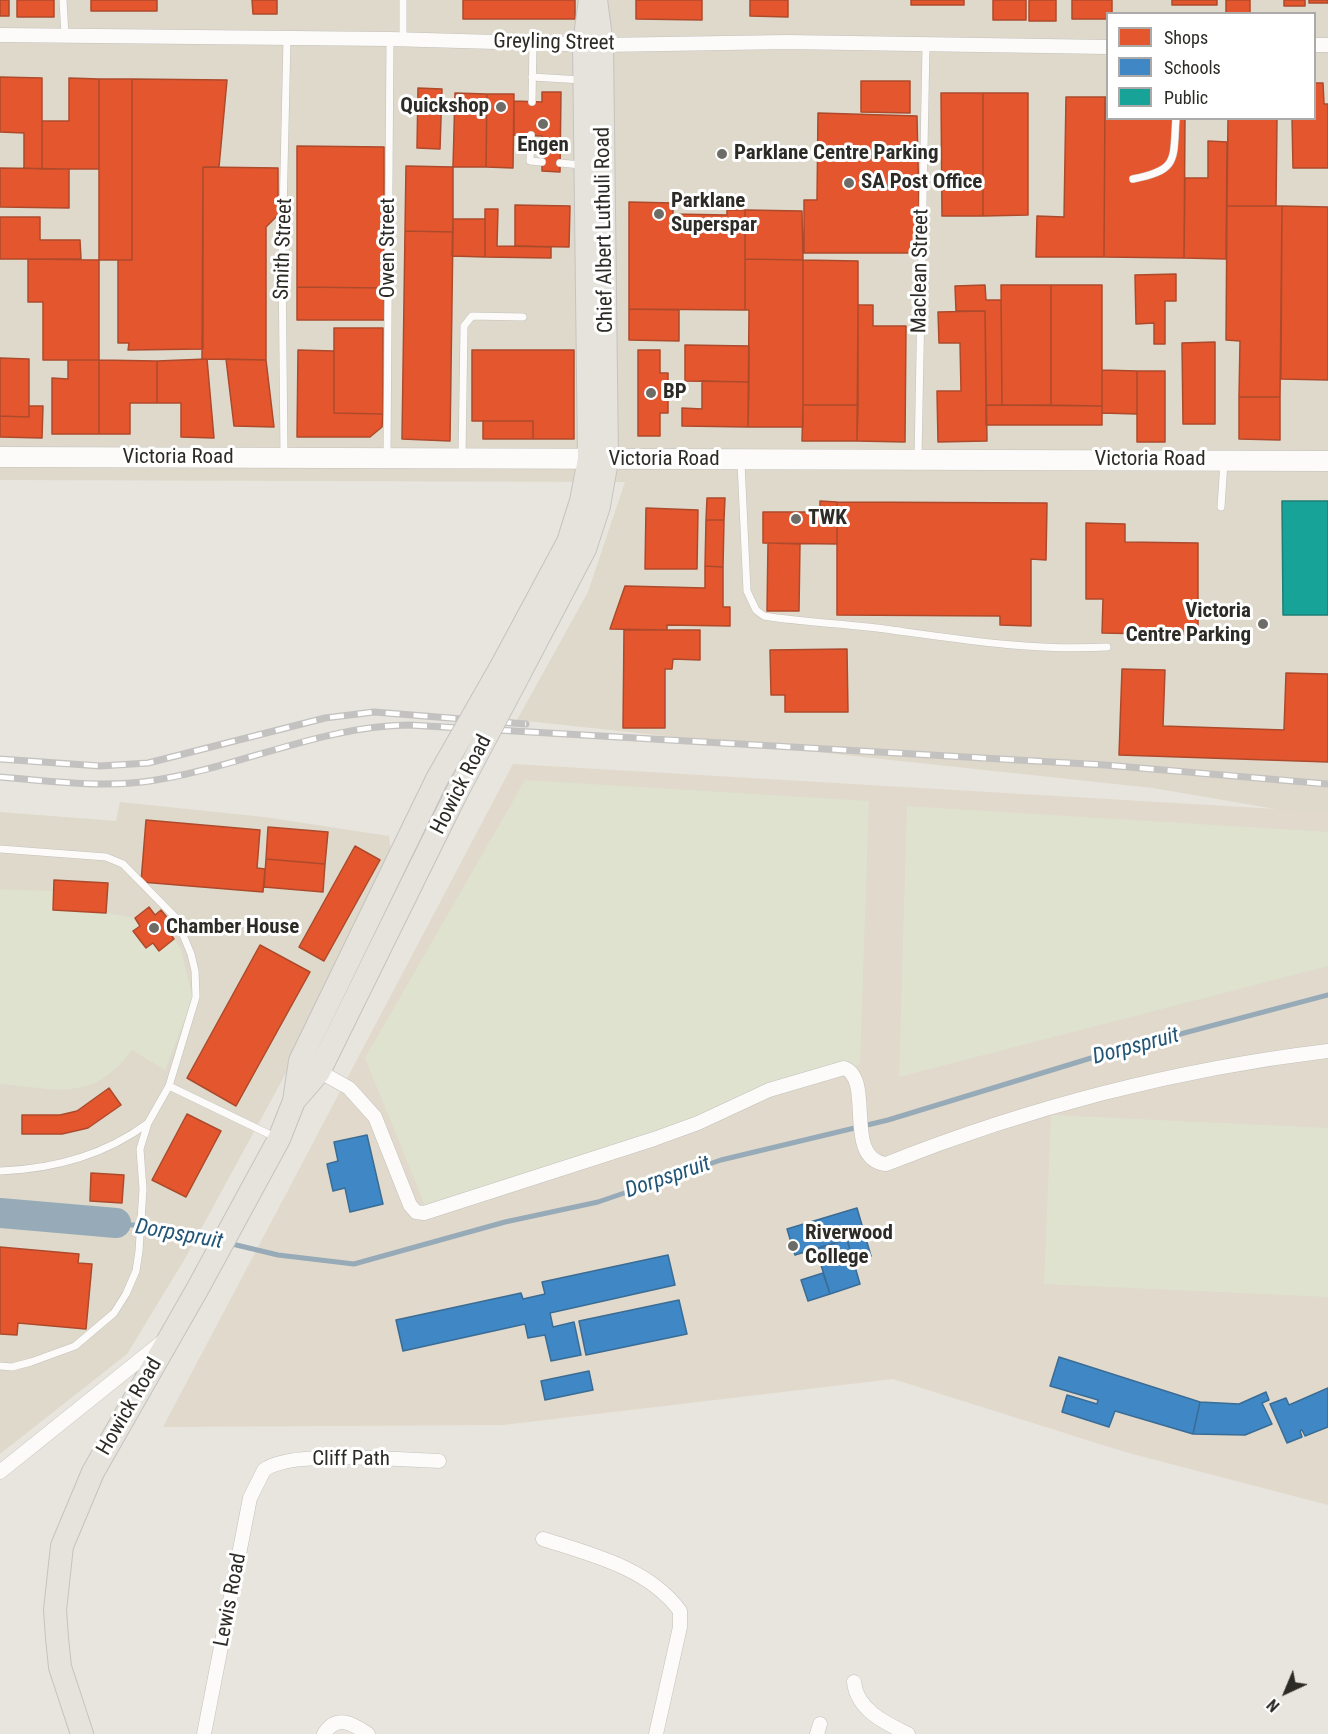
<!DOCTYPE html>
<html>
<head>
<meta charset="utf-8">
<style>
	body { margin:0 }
	#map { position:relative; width:1328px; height:1734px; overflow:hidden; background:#e8e5de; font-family:"Roboto Condensed",sans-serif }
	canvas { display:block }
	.legend { position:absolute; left:1106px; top:12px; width:210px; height:108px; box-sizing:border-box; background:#fff; border:2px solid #abaaa8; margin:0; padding:8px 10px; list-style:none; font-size:18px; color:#2d2b26 }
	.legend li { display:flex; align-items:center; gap:12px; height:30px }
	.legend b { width:30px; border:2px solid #abaaa8 }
	.north { position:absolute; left:1256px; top:1662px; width:60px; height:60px; -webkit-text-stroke:4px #fff; paint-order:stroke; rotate:224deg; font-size:16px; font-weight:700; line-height:24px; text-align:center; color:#2d2b26 }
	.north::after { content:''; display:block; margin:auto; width:21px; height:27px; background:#2d2b26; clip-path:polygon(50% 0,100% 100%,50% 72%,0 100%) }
</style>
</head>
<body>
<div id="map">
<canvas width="1328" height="1734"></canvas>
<ul class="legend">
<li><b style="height:16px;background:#e4572e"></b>Shops</li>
<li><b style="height:16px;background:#3f88c5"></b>Schools</li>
<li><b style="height:16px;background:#17a398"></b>Public</li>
</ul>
<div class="north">N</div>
</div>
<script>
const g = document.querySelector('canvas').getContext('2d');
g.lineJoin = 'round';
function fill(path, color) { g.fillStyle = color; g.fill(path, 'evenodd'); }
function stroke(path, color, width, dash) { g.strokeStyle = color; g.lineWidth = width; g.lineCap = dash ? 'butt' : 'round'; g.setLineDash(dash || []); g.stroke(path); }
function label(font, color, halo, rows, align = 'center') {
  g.font = font + ' "Roboto Condensed",sans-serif'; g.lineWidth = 6; g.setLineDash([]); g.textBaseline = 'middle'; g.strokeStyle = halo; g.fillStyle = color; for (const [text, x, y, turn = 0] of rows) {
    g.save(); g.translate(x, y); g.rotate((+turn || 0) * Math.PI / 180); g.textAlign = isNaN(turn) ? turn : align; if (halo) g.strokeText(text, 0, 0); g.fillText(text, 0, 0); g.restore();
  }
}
const built = new Path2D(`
	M0,0H1328V818L1153,788L517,720L588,592L625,482L0,480ZM1108,14H1314V118H1108Z
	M120,802L264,817L389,836L394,875L183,1262L127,1354L0,1454V812L116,821Z`);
const education = new Path2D(`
	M513,764L1328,812V1505L1125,1452L893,1379L503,1425L163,1427Z`);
const green = new Path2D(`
	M525,780L869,801L860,1064L425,1206L365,1058Z
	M907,806L1328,832V966L899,1077Z
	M0,889L54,891L53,910L106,913L135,918L160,951L174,939L181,949L193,999L165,1070L132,1050C92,1103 58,1089 0,1084Z
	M1051,1115L1328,1128V1297L1044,1284Z`);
const shops = new Path2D(`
	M0,0H9V16H0Z
	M17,0H54V17H17Z
	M91,0H157V11H91Z
	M252,0H277V14H253Z
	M463,0H575V19H463Z
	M636,0H702V20L636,19Z
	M750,0H788V17L750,16Z
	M911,0H964V5H911Z
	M993,0H1026V20H993Z
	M1029,0H1056V21H1029Z
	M1072,0H1112V14H1108V19H1072Z
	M1172,0H1217V5H1172Z
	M1226,0H1250V14H1226Z
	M1284,0H1305V6H1284Z
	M1309,0H1328V3H1309Z
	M0,77L42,78V169L24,168V133L0,132Z
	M69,78L99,79V169H42V121H69Z
	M99,79H132V260H99Z
	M132,79L227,80L219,167H203V349L128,350L129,343H118V260H132Z
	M861,81H910V113L861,112Z
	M1314,83H1323L1324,104H1328V168H1293L1292,118H1314Z
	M418,88L442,89L440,149L417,148Z
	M542,92H561L560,172L542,171V136L514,135V101L542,102Z
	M455,93L487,94L486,167H453Z
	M941,93H983V216H942Z
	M983,93H1028V215L983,216Z
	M487,94H514L513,168L486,167Z
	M1066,97H1105L1104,257H1036L1037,216L1064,217Z
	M1105,97H1108V118H1185L1184,258L1104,257Z
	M818,113L917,116L920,253H804V200H817Z
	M1228,118H1277L1276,206H1227Z
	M1208,141L1227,142L1226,259L1184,258L1185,178H1208Z
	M297,146L384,147V288L297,287Z
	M406,166L453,167V232L405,231Z
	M203,167L278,168V215L266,227V360L202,359Z
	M0,168L69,169V208L0,207Z
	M629,202L673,203V214L727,215V210H745V310L629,309Z
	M515,205L570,206L569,247L515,246Z
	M1227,206H1282L1280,397H1239L1240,341L1226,340Z
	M1282,206L1328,207V380L1281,379Z
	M485,209H498L497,246L551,247V258L485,257Z
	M745,210L802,211L803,260L745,259Z
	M0,217H40V240H80L81,259H0Z
	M453,219H485V257L452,256Z
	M405,231L453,232L450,441L402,439Z
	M28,259L99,260V360H43V302H28Z
	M745,259L803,260V427H748L749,310H745Z
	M803,260L858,261V405H803Z
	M1176,274V301H1165V344H1154V323L1136,324L1135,275Z
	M985,285L986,300H1001L1002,405H986L985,311H956L955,286Z
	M1001,285H1051V405H1002Z
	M1051,285H1102V406L1051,405Z
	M297,287L384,288L385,320H297Z
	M858,305H873V326H906L905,442L857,441Z
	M629,309L679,310V341L629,340Z
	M985,311L987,441L938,442L937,391H961L960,343H939L938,312Z
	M334,328H383V414L334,413Z
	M1215,342V424H1183L1182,343Z
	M685,345L749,346V382L685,381Z
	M298,350L334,351V413L383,414L382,427L370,437H297Z
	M472,350H574V439H533V421H472Z
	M638,350H660V373H668V413H660V436H638Z
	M0,358L29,359V417L0,416Z
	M207,359L214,438L181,437V403H157V361Z
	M226,359L266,360L274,427L234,426Z
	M68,360H99V434H52V378L68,379Z
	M99,360L157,361V403H130V434H99Z
	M1102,370L1137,371V414L1102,413Z
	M1137,371H1165V442H1137Z
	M702,381L749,382L748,427L682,426V408L702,409Z
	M1239,397H1280V440L1239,439Z
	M803,405H858L857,441H802Z
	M986,405L1102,406V425H986Z
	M29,406H43L42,438L0,437V416L29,417Z
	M483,421H533V439H483Z
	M707,498H725L724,520H706Z
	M820,501L837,502V544L763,543V512H820Z
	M837,502L1047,503L1046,560L1031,559V626L1000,625V616L837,615Z
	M646,508L698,510L697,569H645Z
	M706,520H724L723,567L705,566Z
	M1086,523L1125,524V542L1198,543V635L1102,633L1103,599H1086Z
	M768,543L800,544L799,611H767Z
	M705,566L723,567V607H730V626L667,625V630L610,629L625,586L705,588Z
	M624,630H700V660L673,659L672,669H665V728H623Z
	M847,649L848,712H785V695H771L770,650Z
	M1122,669L1165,670L1163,726L1284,730L1286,673L1328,674V762L1119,755Z
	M146,820L260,830L257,868L265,869L263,892L141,882Z
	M268,827L328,832L325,864L266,859Z
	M355,846L380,860L324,961L299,947Z
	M266,859L325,864L323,892L264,887Z
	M54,880L108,883L106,913L53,910Z
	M149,907L155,915L161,910L174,926L168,930L174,939L159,951L153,943L146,948L133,931L140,926L135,918Z
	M260,945L310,972L236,1106L187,1078Z
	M109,1088L121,1105L88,1128L62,1134H22V1115H60L77,1111Z
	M187,1114L221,1131L186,1197L152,1180Z
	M91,1173L124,1175L122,1203L90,1201Z
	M0,1247L79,1254L78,1263L92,1264L86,1329L18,1323L17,1335L0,1334Z`);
const schools = new Path2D(`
	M367,1135L383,1204L350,1212L345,1188L333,1191L327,1164L338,1161L334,1142Z
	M857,1208L871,1256L853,1262L847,1239L795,1255L787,1229Z
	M847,1239L860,1284L830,1294L816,1249Z
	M668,1255L675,1285L550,1313L553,1327L574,1322L581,1355L551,1361L545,1335L528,1338L525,1324L403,1351L396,1320L521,1293L523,1299L545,1294L542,1282Z
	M823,1273L830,1294L808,1301L801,1280Z
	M679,1300L687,1334L586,1355L579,1321Z
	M1059,1357L1200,1402L1193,1434L1115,1411L1109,1427L1062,1412L1067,1395L1097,1404L1098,1400L1050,1386Z
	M589,1371L593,1390L545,1400L541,1381Z
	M1328,1388V1427L1305,1436L1302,1430L1300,1431L1302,1437L1287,1443L1270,1404L1286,1398L1289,1405Z
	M1266,1392L1269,1400L1262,1403L1272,1424L1245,1435L1193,1434L1200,1402L1239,1404Z`);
const public = new Path2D(`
	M1282,501H1328V615H1283Z`);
const stream = new Path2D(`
	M116,1223L166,1229L216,1240
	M228,1243L278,1255L354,1264L505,1222L598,1202L721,1160L888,1120L1101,1055L1328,995`);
const river = new Path2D(`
	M0,1213L116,1223`);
const lane = new Path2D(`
	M63,0L65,36
	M403,40V0
	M532,77L582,80
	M532,102L533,43
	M531,135L530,161L542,162
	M560,163L581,165
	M1133,179C1179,170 1173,160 1176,118
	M284,456L282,258L287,39
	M387,456L390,39
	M462,457L464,326L472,316L523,317
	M918,457L926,46
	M741,463L747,591L756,610L764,616C807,623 850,624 892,630C964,640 1035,651 1107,647
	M1221,507L1224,462
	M0,849L106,857L123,864L176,918L191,954L195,971L196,997L169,1086L148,1123L140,1149L143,1189L139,1251L136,1271L126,1294L114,1313L75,1346L31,1362L12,1367L0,1366
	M169,1086L277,1138
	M0,1171C53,1169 105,1155 148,1123`);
const street = new Path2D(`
	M0,35L390,39L602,45L787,42L1108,47
	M1314,45H1328
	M315,1069L349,1088L375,1117L410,1205L416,1212L424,1213L654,1139L698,1123L769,1090L844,1068C875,1079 842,1159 886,1164C1027,1108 1178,1069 1328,1051
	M0,1472L162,1342
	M543,1539C590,1554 649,1568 680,1611V1627L656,1734
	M854,1682C857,1710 885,1723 908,1734
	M204,1734L250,1498L264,1470C290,1449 403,1460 439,1461
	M324,1734C336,1714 352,1723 368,1734
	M817,1734L820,1724`);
const secondary = new Path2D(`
	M0,457L1328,461`);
const primary = new Path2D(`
	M502,665L568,542L581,501L589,459L584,44L590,0
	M520,673L585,549L599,506L607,460L602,45L596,0
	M294,1101L319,1072L455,796
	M82,1734L60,1667L57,1638L55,1610L62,1546L93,1472L198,1288L279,1139L294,1101L300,1061L437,779`);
const rail = new Path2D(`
	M0,759L100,766L148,763L325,718L374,712L526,724
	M0,777C50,781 101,788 150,781C238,768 320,726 409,725L1105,765L1328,784`);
const primaryBridge = new Path2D(`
	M437,779L502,665
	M455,796L520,673`);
const markers = [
	[501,107,6,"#6e6c66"],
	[543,124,6,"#6e6c66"],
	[722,154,6,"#6e6c66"],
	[849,183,6,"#6e6c66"],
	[659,214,6,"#6e6c66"],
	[651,393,6,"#6e6c66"],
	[796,519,6,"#6e6c66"],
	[1263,624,6,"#6e6c66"],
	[154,928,6,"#6e6c66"],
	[793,1246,6,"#6e6c66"]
];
const streetNames = [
	["Greyling Street",554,43,1],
	["Chief Albert Luthuli Road",605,230,-91],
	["Owen Street",389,248,-90],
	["Smith Street",284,249,-88],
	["Maclean Street",921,271,-89],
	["Victoria Road",178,458],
	["Victoria Road",664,460],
	["Victoria Road",1150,460],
	["Howick Road",462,785,-63],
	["Howick Road",130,1407,-60],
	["Cliff Path",351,1460],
	["Lewis Road",231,1600,-79]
];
const poiNames = [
	["Quickshop",489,107,"right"],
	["Engen",543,146,"center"],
	["Parklane Centre Parking",734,154],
	["SA Post Office",861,183],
	["Parklane",671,202],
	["Superspar",671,226],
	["BP",663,393],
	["TWK",808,519],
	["Victoria",1251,612,"right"],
	["Centre Parking",1251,636,"right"],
	["Chamber House",166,928],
	["Riverwood",805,1234],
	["College",805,1258]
];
const waterNames = [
	["Dorpspruit",1136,1047,-15],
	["Dorpspruit",668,1178,-19],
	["Dorpspruit",179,1235,10]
];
fill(built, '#ded9ca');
fill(education, '#e1d9cb');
fill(green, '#dee2cf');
fill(shops, '#e4572e');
stroke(shops, '#ad4a2c', 1.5);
fill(schools, '#3f88c5');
stroke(schools, '#3a6c95', 1.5);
fill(public, '#17a398');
stroke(public, '#1e7f76', 1.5);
stroke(stream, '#96aab7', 5);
stroke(river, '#96aab7', 30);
stroke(lane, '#c3c1bb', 8);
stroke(street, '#c3c1bb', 15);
stroke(secondary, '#c3c1bb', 21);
stroke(primary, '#c5c3c0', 24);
stroke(lane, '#fcfbfa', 7);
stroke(street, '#fcfbfa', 14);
stroke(secondary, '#fcfbfa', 20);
stroke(primary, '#e5e3dc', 22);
stroke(rail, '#c3c2c0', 7);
stroke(rail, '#fff', 4.5, [14]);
stroke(primaryBridge, '#c5c3c0', 24, []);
stroke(primaryBridge, '#e5e3dc', 22);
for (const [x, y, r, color] of markers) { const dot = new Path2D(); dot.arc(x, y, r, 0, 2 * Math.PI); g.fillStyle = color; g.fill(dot); stroke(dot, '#fff', 2); }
label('21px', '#2d2b26', '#fff', streetNames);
label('bold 21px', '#2d2b26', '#fff', poiNames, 'left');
label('italic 22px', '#225576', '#fff', waterNames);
</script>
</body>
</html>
